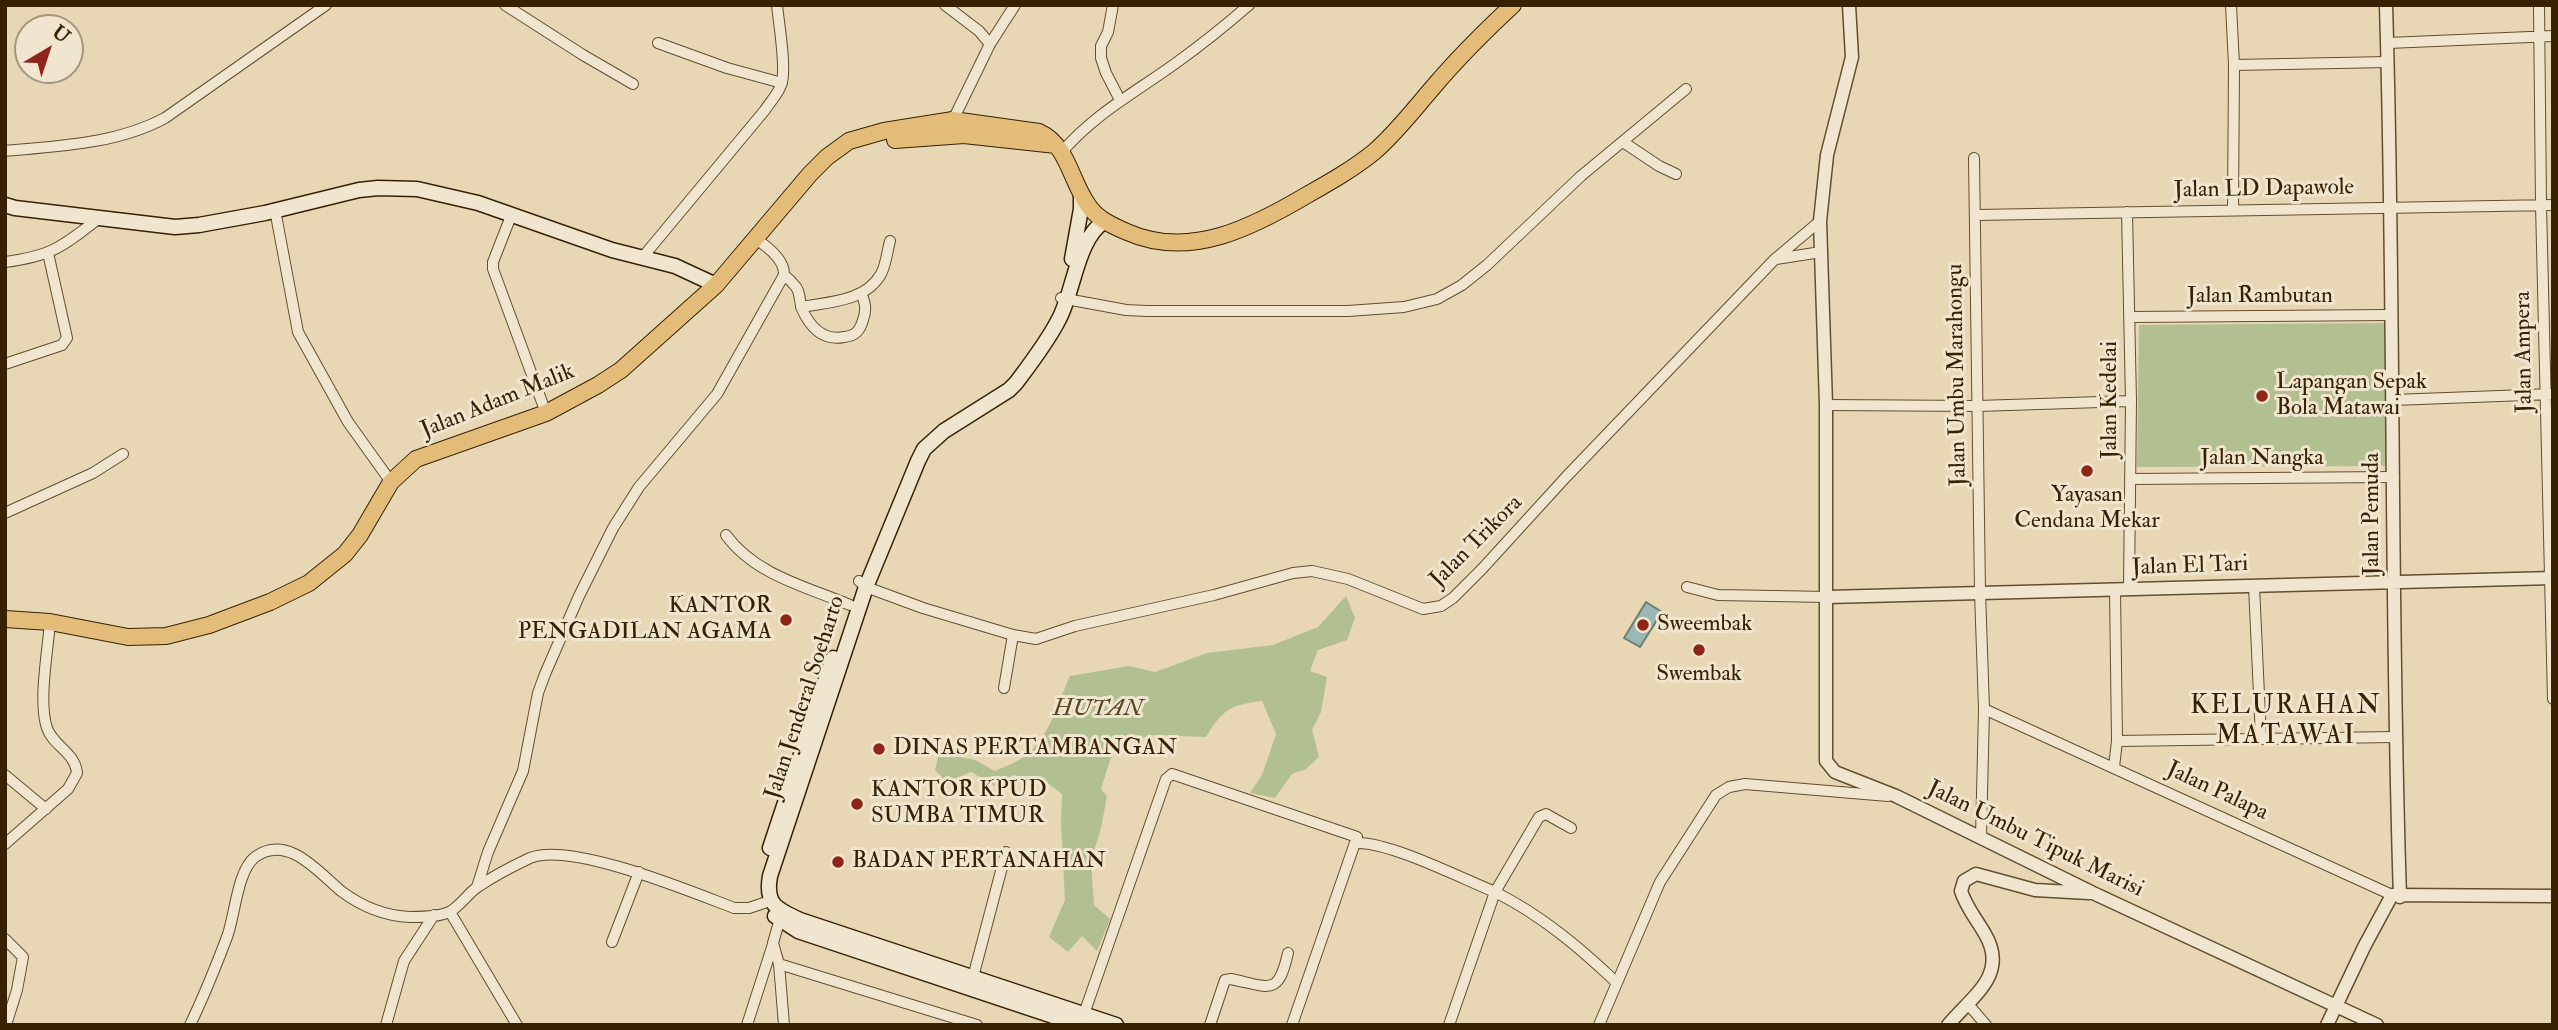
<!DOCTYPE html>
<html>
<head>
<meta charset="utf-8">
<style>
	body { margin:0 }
	#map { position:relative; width:2558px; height:1030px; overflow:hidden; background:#e8d7b5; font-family:"IM FELL Double Pica",serif }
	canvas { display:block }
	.frame { position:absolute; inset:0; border:7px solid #372100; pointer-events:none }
	.north { position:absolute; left:14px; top:14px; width:70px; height:70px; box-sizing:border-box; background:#f0e5cf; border:2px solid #a6977c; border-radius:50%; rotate:39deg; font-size:19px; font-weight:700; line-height:28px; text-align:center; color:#372100 }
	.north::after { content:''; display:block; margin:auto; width:24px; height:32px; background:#8f2418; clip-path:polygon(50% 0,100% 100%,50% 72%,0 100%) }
</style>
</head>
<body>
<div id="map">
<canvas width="2558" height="1030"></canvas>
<div class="frame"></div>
<div class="north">U</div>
</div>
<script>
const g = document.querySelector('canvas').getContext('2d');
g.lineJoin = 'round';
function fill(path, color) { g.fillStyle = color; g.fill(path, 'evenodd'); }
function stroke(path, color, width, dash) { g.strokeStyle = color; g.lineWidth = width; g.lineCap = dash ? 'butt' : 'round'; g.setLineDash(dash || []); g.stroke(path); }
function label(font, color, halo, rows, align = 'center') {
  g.font = font + ' "IM FELL Double Pica",serif'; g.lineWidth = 6; g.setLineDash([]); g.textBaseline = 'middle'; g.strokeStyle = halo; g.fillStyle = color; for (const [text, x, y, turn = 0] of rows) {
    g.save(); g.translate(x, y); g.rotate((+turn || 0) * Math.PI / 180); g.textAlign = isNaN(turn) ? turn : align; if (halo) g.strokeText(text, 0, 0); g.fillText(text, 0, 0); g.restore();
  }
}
const green = new Path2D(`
	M2385,323L2388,466L2137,467L2139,325Z
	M1346,596L1355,618L1347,640L1318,650L1310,671L1327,677L1321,712L1312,730L1319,757L1306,769L1292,774L1275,798L1250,793L1262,775L1276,734L1262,701C1230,705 1223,709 1206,737L1154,735L1122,742L1110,760L1101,789L1107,796L1101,828L1091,861L1094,905L1110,919L1097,951L1082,936L1068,952L1049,937L1065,900L1061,824L1062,794L1045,781L1013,775L997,787L971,772L947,782L935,770L939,753L975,760L995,771C1006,766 1020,761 1029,753C1051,733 1058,702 1070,676L1129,666L1155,672L1207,653L1273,645L1318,627Z`);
const water = new Path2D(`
	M1646,602L1662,612L1640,647L1624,638Z`);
const minor = new Path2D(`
	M505,5L583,55L633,84
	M945,5L979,31L990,44
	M1113,5L1108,32L1101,46V58L1106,73L1120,100
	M2231,5L2234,65L2233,210
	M2539,5L2541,205L2553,699
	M658,43L727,68L782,83
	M2388,43L2553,36
	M2234,65L2388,62
	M953,120L990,44L1015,5
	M1623,142L1659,166L1676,174
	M5,151C59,146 117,144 165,118L326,5
	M1061,153C1094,114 1136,92 1176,63C1201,45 1226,25 1249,5
	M1974,158L1980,592L1984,709L2392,895
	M275,210L298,332L348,422L391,482
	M2127,212L2131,401L2129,589
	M1976,215L2553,205
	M511,216L493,262V269L546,413
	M642,258L765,110C770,102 780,92 782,82C786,65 779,25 777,5
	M1776,259L1821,252
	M5,262C51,256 62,247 98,219
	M784,275C789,279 793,283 796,287C801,294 799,302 802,309C810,327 823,341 844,337C856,336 860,330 863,320C867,309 865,302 861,293
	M1061,298L1126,310L1147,311H1348L1404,307L1437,299L1462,285L1487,265L1581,176L1686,89
	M801,307C828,302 865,302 881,274C886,265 887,252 890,241
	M2130,317L2390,315
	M5,364L62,345L67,338L48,253
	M2393,400L2553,394
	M1826,405L1978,406L2131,401
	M2130,479L2394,477
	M5,513L93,473L123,454
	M726,535C755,575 807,587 850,605
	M859,581L866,587L923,608L1013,635L1036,639L1075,626L1214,595L1293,573L1312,571L1348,579L1423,609L1441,606L1453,598L1482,569L1566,477L1775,259L1820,221
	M2254,586L2261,738
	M1687,587L1718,595L1828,597
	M1004,688L1013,635
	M2117,741L2395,737
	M2114,767L2117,741L2115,590
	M5,775L46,809
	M1981,837L1984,709
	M1356,843C1388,841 1463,879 1495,892L1539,817L1546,814L1571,828
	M5,844L68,789L77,773C75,752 53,746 47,728C38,702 48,650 50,622
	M477,887L488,852L523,771L538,693L545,674L579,596L613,528L639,487L717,394L784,275C785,260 768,247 756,239
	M450,912L517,1025
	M781,915L773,943L779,964L784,1025
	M5,939L23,957L17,990L6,1025
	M612,942L639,872
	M779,964L977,1025
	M972,981L1006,852
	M1967,1003L1986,1025
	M1084,1014L1166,779L1172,774L1357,837L1292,1025
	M190,1025C204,996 216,966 227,937C235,916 237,871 255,857C288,833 319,873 341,891C361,906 385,916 410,917C422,917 441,917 451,911C462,904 469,892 479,886C494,876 513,866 530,858C570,841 692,892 734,908H749L770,901
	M386,1025L404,961L434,915
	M747,1025L773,944
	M1210,1025L1225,980L1231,979C1270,987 1278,997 1288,953
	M1449,1025L1495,892C1541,915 1579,947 1616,982
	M1599,1025L1660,882L1716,795L1729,787L1745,784L1888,796`);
const tertiary = new Path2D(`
	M1849,5L1852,57L1827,155L1820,221L1826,405V761L1835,772L1896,796L2093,893L2377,1025
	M2386,5C2395,302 2390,600 2400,897
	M1828,597L2553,578
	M1948,1025C1972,996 2009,975 1985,934C1977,920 1966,907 1961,891L1964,881L1976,874L2035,890L2089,893
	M2327,1025L2364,947L2392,895L2553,896`);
const secondary = new Path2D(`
	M5,205L15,208L175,227L199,225L265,213L359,190L378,188L417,189L478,203L612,250L675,266L716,285
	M1105,221C1077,238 1074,291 1059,319C1048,341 1031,363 1016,383L1009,390L944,431L924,449L918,461L866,587L770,876C765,904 776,909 800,920L1116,1025
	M1072,259L1081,209V194
	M770,848L833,658
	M775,916L798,931L1080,1025`);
const trunk = new Path2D(`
	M895,140L964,135L1056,145
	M5,619L50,622L128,637L166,636L209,625L270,602L309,583L345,554L360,535L391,482L416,459L546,413L598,385L621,370L716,285L810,174L827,157L849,141L884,131L953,120L1039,132C1068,145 1071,182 1088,205C1097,219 1113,226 1127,232C1190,260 1253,227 1307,195C1330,182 1353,169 1374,152C1397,132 1415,108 1435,85C1459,57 1485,31 1513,5`);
const markers = [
	[2262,396,7,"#8f2418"],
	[2087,471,7,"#8f2418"],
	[786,620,7,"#8f2418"],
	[1643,625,7,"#8f2418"],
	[1699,650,7,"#8f2418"],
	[879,749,7,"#8f2418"],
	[857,804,7,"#8f2418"],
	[838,862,7,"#8f2418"]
];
const streetNames = [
	["Jalan LD Dapawole",2264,190,-1],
	["Jalan Rambutan",2260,297],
	["Jalan Ampera",2525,352,-91],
	["Jalan Umbu Marahongu",1958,375,-91],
	["Jalan Kedelai",2111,400,-90],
	["Jalan Adam Malik",498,402,-22],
	["Jalan Nangka",2262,459],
	["Jalan Pemuda",2373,514,-90],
	["Jalan Trikora",1477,542,-45],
	["Jalan El Tari",2190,567,-2],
	["Jalan Jenderal Soeharto",806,698,-72],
	["Jalan Palapa",2217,792,25],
	["Jalan Umbu Tipuk Marisi",2035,840,26]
];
const poiNames = [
	["Lapangan Sepak",2276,383],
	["Bola Matawai",2276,409],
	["Yayasan",2087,496,"center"],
	["Cendana Mekar",2087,522,"center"],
	["KANTOR",772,607,"right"],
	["PENGADILAN AGAMA",772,633,"right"],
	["Sweembak",1657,625],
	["Swembak",1699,675,"center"],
	["DINAS PERTAMBANGAN",893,749],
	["KANTOR KPUD",871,791],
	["SUMBA TIMUR",871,817],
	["BADAN PERTANAHAN",852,862]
];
const parkNames = [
	["HUTAN",1098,710]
];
const quarterNames = [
	["KELURAHAN",2286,707],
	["MATAWAI",2286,737]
];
fill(green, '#b2bf91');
fill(water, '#99b8b5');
stroke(water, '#727c6d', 2);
stroke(minor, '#634e2d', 12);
stroke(tertiary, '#634e2d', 15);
stroke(secondary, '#372100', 17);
stroke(trunk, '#372100', 18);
stroke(minor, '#f0e5cf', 10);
stroke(tertiary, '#f0e5cf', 12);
stroke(secondary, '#f0e5cf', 14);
stroke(trunk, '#e4bc7a', 16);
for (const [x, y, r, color] of markers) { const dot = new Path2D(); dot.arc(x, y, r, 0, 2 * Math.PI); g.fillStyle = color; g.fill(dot); stroke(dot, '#f0e5cf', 2.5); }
label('23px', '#372100', '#f0e5cf', streetNames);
label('23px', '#372100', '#f0e5cf', poiNames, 'left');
label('italic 23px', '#564824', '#f0e5cf', parkNames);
g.letterSpacing = '2px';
label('26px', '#372100', '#f0e5cf', quarterNames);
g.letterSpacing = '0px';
</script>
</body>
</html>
